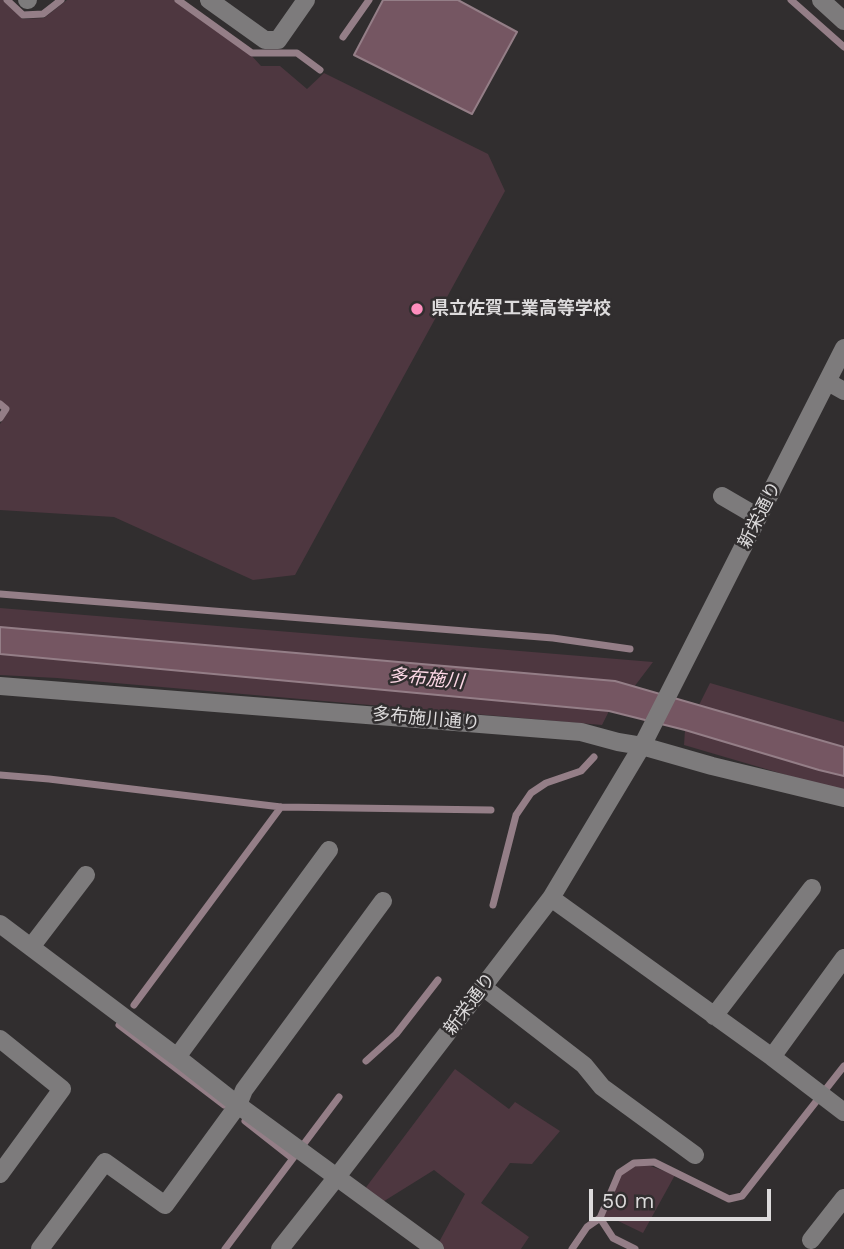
<!DOCTYPE html>
<html>
<head>
<meta charset="utf-8">
<style>
	body { margin:0 }
	#map { position:relative; width:844px; height:1249px; overflow:hidden; background:#312e2f; font-family:"Work Sans",sans-serif }
	canvas { display:block }
	.scale { position:absolute; left:589px; top:1189px; width:182px; height:32px; box-sizing:border-box; border:4px solid #dddbdc; border-top:0; padding-left:9px; font-size:21px; line-height:24px; white-space:nowrap; color:#dddbdc; -webkit-text-stroke:5px #312e2f; paint-order:stroke }
</style>
</head>
<body>
<div id="map">
<canvas width="844" height="1249"></canvas>
<div class="scale">50 m</div>
</div>
<script>
const g = document.querySelector('canvas').getContext('2d');
g.lineJoin = 'round';
function fill(path, color) { g.fillStyle = color; g.fill(path, 'evenodd'); }
function stroke(path, color, width, dash) { g.strokeStyle = color; g.lineWidth = width; g.lineCap = dash ? 'butt' : 'round'; g.setLineDash(dash || []); g.stroke(path); }
function label(font, color, halo, rows, align = 'center') {
  g.font = font + ' "Work Sans","Noto Sans JP",sans-serif'; g.lineWidth = 5; g.setLineDash([]); g.textBaseline = 'middle'; g.strokeStyle = halo; g.fillStyle = color; for (const [text, x, y, turn = 0] of rows) {
    g.save(); g.translate(x, y); g.rotate((+turn || 0) * Math.PI / 180); g.textAlign = isNaN(turn) ? turn : align; if (halo) g.strokeText(text, 0, 0); g.fillText(text, 0, 0); g.restore();
  }
}
const green = new Path2D(`
	M0,0H3L23,19L44,18L67,0H174L251,55L261,66H280L307,89L324,73L488,154L505,191L295,575L253,580L114,517L0,510V424L10,409L0,401Z
	M0,608L653,662L634,687L615,681L0,627Z
	M0,654L609,711L602,725L57,678L0,675Z
	M710,683L844,722V747L699,705Z
	M685,730L819,770L844,776V790L817,784L684,745Z
	M455,1069L509,1109L515,1102L560,1131L532,1164L510,1163L481,1203L529,1237L521,1249H444L438,1244L465,1194L434,1170L381,1203L364,1190Z
	M634,1160L675,1175L643,1233L612,1218L597,1221L619,1171Z`);
const water = new Path2D(`
	M383,0H458L517,32L472,114L354,55Z
	M0,627L615,681L844,747V776L819,770L685,730L609,711L0,654Z`);
const stream = new Path2D(`
	M7,0L23,15L43,14L61,0
	M178,0L252,53H297L320,70
	M791,0L844,47
	M343,37L369,0
	M0,404L6,409L0,418
	M0,594L553,638L630,649
	M0,775L49,779L281,807L491,810
	M493,905L516,815L531,793L546,783L581,771L594,757
	M134,1005L281,807
	M119,1025L224,1105
	M366,1061L396,1034L438,980
	M245,1121L292,1158
	M600,1218L613,1238L635,1249
	M225,1249L339,1097
	M572,1249L587,1227L600,1218L619,1173L634,1163L654,1162L729,1199L742,1196L844,1066`);
const minor = new Path2D(`
	M27,0H28
	M209,0L265,40H278L306,0
	M821,0L844,21
	M828,382L844,391
	M722,496L758,517
	M0,686L581,732L618,742L642,746L712,766L844,798
	M551,898L772,1057L844,1112
	M0,924L177,1057L238,1105L435,1249
	M31,947L86,875
	M483,987L584,1065L602,1087L695,1155
	M714,1016L812,888
	M0,1039L62,1089L0,1174
	M177,1057L329,850
	M772,1057L844,958
	M811,1240L844,1198
	M40,1249L105,1162L165,1205L238,1105L244,1090L383,901
	M280,1249L336,1178L551,898L642,746L844,348`);
const markers = [
	[417,309,7,"#fe8ebe"]
];
const poiNames = [
	["県立佐賀工業高等学校",431,309]
];
const streetNames = [
	["新栄通り",760,515,-63],
	["多布施川通り",426,719,5],
	["新栄通り",470,1004,-53]
];
const waterNames = [
	["多布施川",426,679,5]
];
fill(green, '#4e3740');
fill(water, '#755662');
stroke(water, '#947e87', 2);
stroke(stream, '#947e87', 7);
stroke(minor, '#7d7b7c', 18);
for (const [x, y, r, color] of markers) { const dot = new Path2D(); dot.arc(x, y, r, 0, 2 * Math.PI); g.fillStyle = color; g.fill(dot); stroke(dot, '#312e2f', 2.5); }
label('bold 18px', '#dddbdc', '#312e2f', poiNames, 'left');
label('18px', '#dddbdc', '#312e2f', streetNames);
label('italic 19px', '#fdd8e6', '#312e2f', waterNames);
</script>
</body>
</html>
